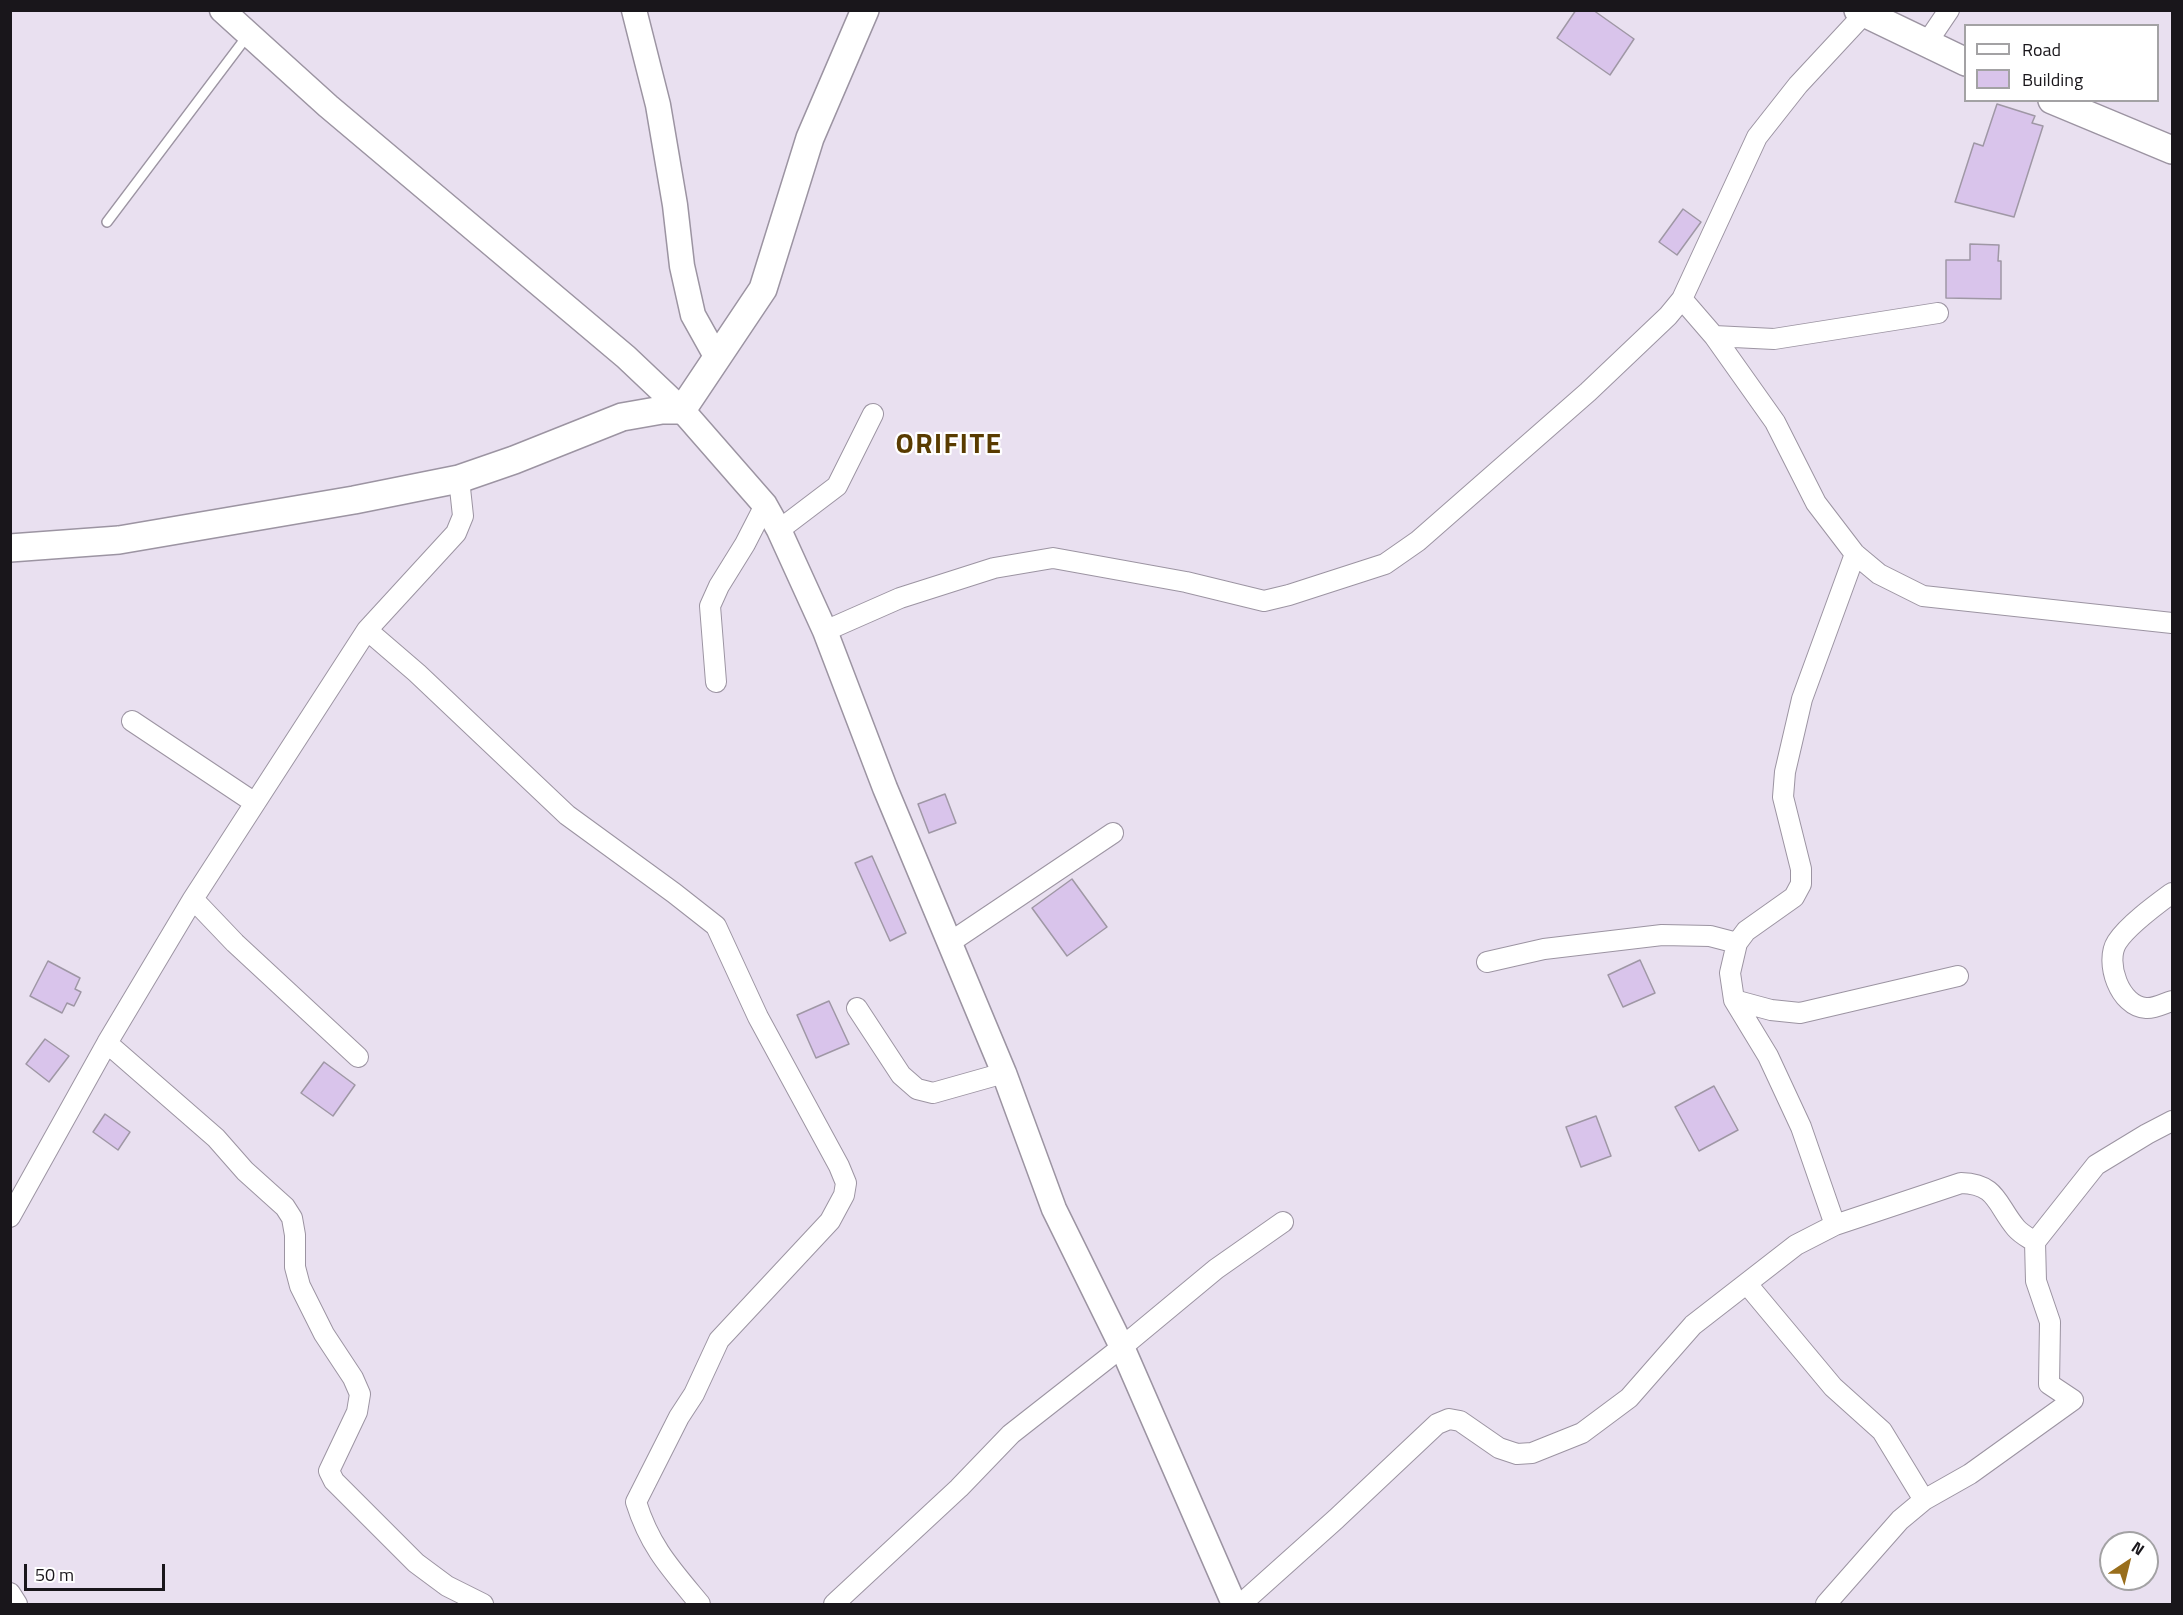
<!DOCTYPE html>
<html>
<head>
<meta charset="utf-8">
<style>
	body { margin:0 }
	#map { position:relative; width:2183px; height:1615px; overflow:hidden; background:#e9e0f0; font-family:"Titillium Web",sans-serif }
	canvas { display:block }
	.frame { position:absolute; inset:0; border:12px solid #19161b; pointer-events:none }
	.legend { position:absolute; left:1964px; top:24px; width:195px; height:78px; box-sizing:border-box; background:#fff; border:2px solid #a3a2a4; margin:0; padding:8px 10px; list-style:none; font-size:18px; color:#19161b }
	.legend li { display:flex; align-items:center; gap:12px; height:30px }
	.legend b { width:30px; border:2px solid #a3a2a4 }
	.north { position:absolute; left:2099px; top:1531px; width:60px; height:60px; box-sizing:border-box; background:#fff; border:2px solid #a3a2a4; border-radius:50%; rotate:35deg; font-size:16px; font-weight:700; line-height:24px; text-align:center; color:#19161b }
	.north::after { content:''; display:block; margin:auto; width:21px; height:27px; background:#996e1c; clip-path:polygon(50% 0,100% 100%,50% 72%,0 100%) }
	.scale { position:absolute; left:24px; top:1564px; width:141px; height:27px; box-sizing:border-box; border:3px solid #19161b; border-top:0; padding-left:8px; font-size:18px; line-height:21px; white-space:nowrap; color:#19161b; -webkit-text-stroke:4px #fff; paint-order:stroke }
</style>
</head>
<body>
<div id="map">
<canvas width="2183" height="1615"></canvas>
<div class="frame"></div>
<ul class="legend">
<li><b style="height:8px;background:#fff"></b>Road</li>
<li><b style="height:16px;background:#d9c4eb"></b>Building</li>
</ul>
<div class="north">N</div>
<div class="scale">50 m</div>
</div>
<script>
const g = document.querySelector('canvas').getContext('2d');
g.lineJoin = 'round';
function fill(path, color) { g.fillStyle = color; g.fill(path, 'evenodd'); }
function stroke(path, color, width, dash) { g.strokeStyle = color; g.lineWidth = width; g.lineCap = dash ? 'butt' : 'round'; g.setLineDash(dash || []); g.stroke(path); }
function label(font, color, halo, rows, align = 'center') {
  g.font = font + ' "Titillium Web",sans-serif'; g.lineWidth = 4.5; g.setLineDash([]); g.textBaseline = 'middle'; g.strokeStyle = halo; g.fillStyle = color; for (const [text, x, y, turn = 0] of rows) {
    g.save(); g.translate(x, y); g.rotate((+turn || 0) * Math.PI / 180); g.textAlign = isNaN(turn) ? turn : align; if (halo) g.strokeText(text, 0, 0); g.fillText(text, 0, 0); g.restore();
  }
}
const building = new Path2D(`
	M1576,10H1593L1634,39L1610,75L1557,38Z
	M1997,104L2035,116L2032,123L2043,126L2014,217L1955,202L1974,143L1983,146Z
	M1683,209L1701,222L1677,255L1659,242Z
	M1970,244L1999,245L1998,261H2001V299L1946,298V260H1970Z
	M945,794L956,823L929,833L918,804Z
	M872,856L906,933L890,941L855,863Z
	M1072,879L1107,927L1067,956L1032,908Z
	M1640,960L1655,993L1623,1007L1608,975Z
	M48,961L80,978L75,989L81,992L74,1006L67,1003L62,1013L30,996Z
	M829,1001L849,1044L816,1058L797,1015Z
	M45,1039L69,1056L49,1082L26,1064Z
	M324,1062L355,1085L333,1116L301,1093Z
	M1714,1086L1738,1130L1699,1151L1675,1107Z
	M105,1114L130,1132L118,1150L93,1132Z
	M1596,1116L1611,1156L1581,1167L1566,1127Z`);
const service = new Path2D(`
	M107,222L248,35`);
const minor = new Path2D(`
	M1926,44L1949,10
	M1682,299L1714,336L1775,422L1816,503L1855,554L1879,574L1923,596L2172,623
	M1714,336L1774,339L1938,313
	M779,530L837,486L873,414
	M367,630L417,673L567,815L674,893L716,926L758,1017L839,1166L846,1183L844,1195L830,1221L719,1340L694,1394L679,1417L636,1502C650,1547 671,1569 700,1604
	M825,631L900,598L994,568L1053,558L1186,582L1264,601L1289,595L1385,564L1418,541L1588,392L1668,316L1682,299L1757,137L1798,85L1864,14
	M716,682L710,606L719,586L745,544L765,505
	M132,721L255,803
	M2172,893C2157,904 2128,925 2117,942C2104,962 2120,1007 2146,1008C2154,1009 2165,1003 2172,1001
	M193,899L235,943L358,1057
	M949,943L1113,833
	M1487,962L1544,949L1662,935L1710,936L1737,943
	M1734,1000L1771,1010L1800,1013L1958,976
	M857,1008L901,1075L917,1089L933,1093L1004,1073
	M107,1043L216,1138L245,1171L285,1207L292,1218L295,1235V1267L300,1286L324,1334L353,1378L360,1394L357,1412L329,1471L334,1481L416,1563L447,1586L483,1604
	M10,1217L107,1043L193,899L367,630L456,533L463,516L459,479
	M1835,1225L1801,1127L1768,1056L1734,1000L1730,973L1737,943L1746,931L1794,897L1801,884V869L1783,797L1785,772L1802,699L1855,554
	M1747,1284L1833,1387L1882,1431L1924,1500
	M10,1593L17,1604
	M834,1604L959,1488L1011,1434L1122,1347L1216,1269L1283,1222
	M1241,1604L1336,1519L1437,1424L1449,1419L1460,1421L1499,1448L1517,1454L1532,1453L1582,1433L1629,1398L1693,1325L1796,1245L1835,1225L1961,1183C1997,1184 1996,1204 2016,1228C2021,1234 2029,1238 2035,1242
	M1826,1604L1900,1520L1924,1500L1970,1474L2073,1400L2049,1384L2050,1322L2036,1281L2035,1242L2096,1165L2147,1134L2172,1121`);
const tertiary = new Path2D(`
	M222,10L328,106L626,357L682,410L765,505L779,530L825,631L885,788L1004,1073L1054,1209L1122,1347L1234,1604
	M634,10L658,105L675,205L682,266L693,315L717,358`);
const secondary = new Path2D(`
	M1858,10L1966,62
	M2052,100L2172,150
	M10,548L119,540L354,500L459,479L514,460L622,417L662,410H682L763,289L810,138L865,10`);
const districtNames = [
	["ORIFITE",949,446]
];
fill(building, '#d9c4eb');
stroke(building, '#9f97a5', 1.5);
stroke(service, '#9c94a2', 12);
stroke(minor, '#9c94a2', 22);
stroke(tertiary, '#9c94a2', 27);
stroke(secondary, '#9c94a2', 30);
stroke(service, '#fff', 9);
stroke(minor, '#fff', 20);
stroke(tertiary, '#fff', 24);
stroke(secondary, '#fff', 27);
g.letterSpacing = '1.5px';
label('bold 28px', '#593b00', '#fff', districtNames);
g.letterSpacing = '0px';
</script>
</body>
</html>
